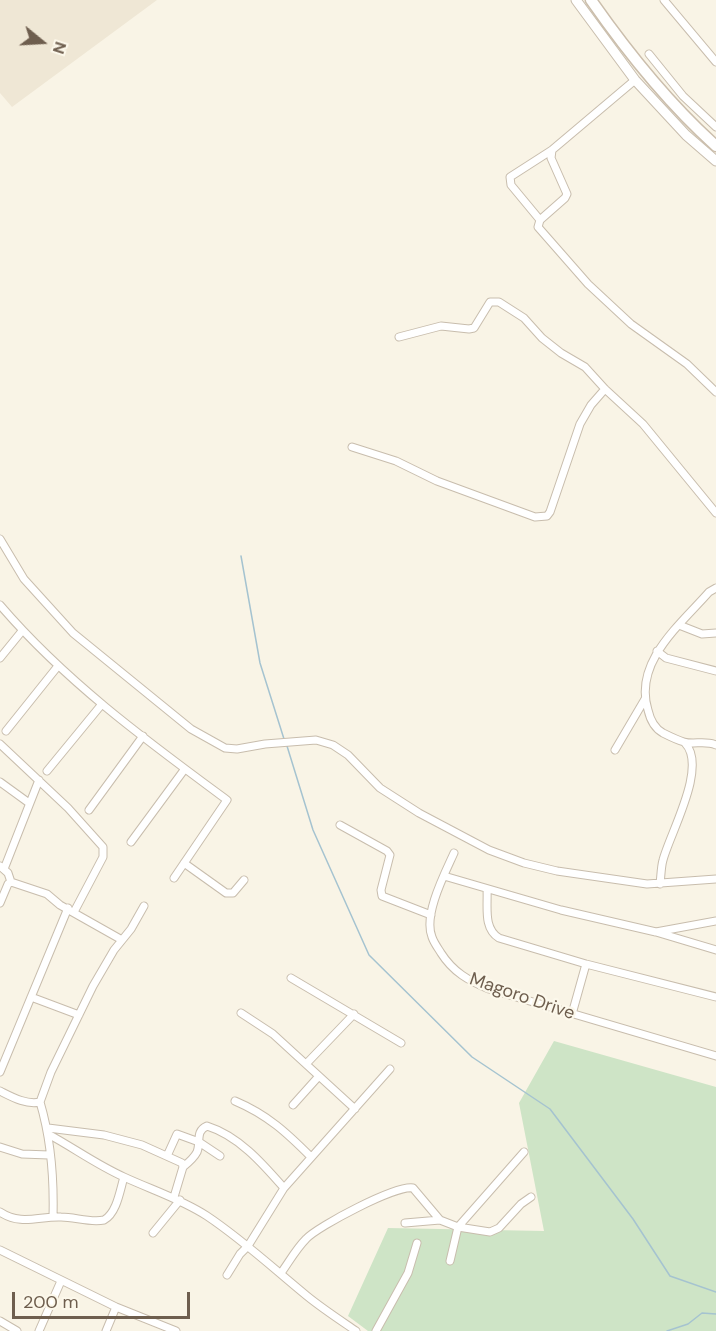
<!DOCTYPE html>
<html>
<head>
<meta charset="utf-8">
<style>
	body { margin:0 }
	#map { position:relative; width:716px; height:1331px; overflow:hidden; background:#f9f4e6; font-family:"DM Sans",sans-serif }
	canvas { display:block }
	.north { position:absolute; left:12px; top:12px; width:60px; height:60px; -webkit-text-stroke:4px #fcf8eb; paint-order:stroke; rotate:108deg; font-size:16px; font-weight:700; line-height:24px; text-align:center; color:#6e5e4e }
	.north::after { content:''; display:block; margin:auto; width:21px; height:27px; background:#6e5e4e; clip-path:polygon(50% 0,100% 100%,50% 72%,0 100%) }
	.scale { position:absolute; left:12px; top:1292px; width:178px; height:27px; box-sizing:border-box; border:3px solid #6e5e4e; border-top:0; padding-left:8px; font-size:18px; line-height:21px; white-space:nowrap; color:#6e5e4e; -webkit-text-stroke:4px #fcf8eb; paint-order:stroke }
</style>
</head>
<body>
<div id="map">
<canvas width="716" height="1331"></canvas>
<div class="north">N</div>
<div class="scale">200 m</div>
</div>
<script>
const g = document.querySelector('canvas').getContext('2d');
g.lineJoin = 'round';
function fill(path, color) { g.fillStyle = color; g.fill(path, 'evenodd'); }
function stroke(path, color, width, dash) { g.strokeStyle = color; g.lineWidth = width; g.lineCap = dash ? 'butt' : 'round'; g.setLineDash(dash || []); g.stroke(path); }
function label(font, color, halo, rows, align = 'center') {
  g.font = font + ' "DM Sans",sans-serif'; g.lineWidth = 4.5; g.setLineDash([]); g.textBaseline = 'middle'; g.strokeStyle = halo; g.fillStyle = color; for (const [text, x, y, turn = 0] of rows) {
    g.save(); g.translate(x, y); g.rotate((+turn || 0) * Math.PI / 180); g.textAlign = isNaN(turn) ? turn : align; if (halo) g.strokeText(text, 0, 0); g.fillText(text, 0, 0); g.restore();
  }
}
const residential = new Path2D(`
	M0,0H157L12,107L0,93Z`);
const green = new Path2D(`
	M554,1041L716,1087V1331H368L348,1316L388,1228L544,1231L519,1103Z`);
const stream = new Path2D(`
	M241,556L260,663L284,739
	M287,746L313,830L369,955L472,1057L550,1109L633,1219L670,1276L716,1292
	M667,1331L688,1324L702,1313L716,1314`);
const minor = new Path2D(`
	M664,0L716,62
	M649,54L683,96L716,127
	M552,150L551,158L567,194L565,198L540,220L538,227L588,284L631,324L687,364L716,392
	M540,220L511,185L510,177L552,150L635,80
	M399,337L441,326L469,329L474,328L490,302H499L524,318L542,338L561,353L585,367L605,389L643,424L716,513
	M352,447L396,461L437,481L535,517L547,516L550,512L580,424L591,405L605,389
	M0,539L24,579L73,633L191,729L225,748L237,749L265,744L316,740L333,745L348,755L380,788L419,813L489,850L524,863L557,871L647,884L716,879
	M716,588L709,592C681,624 633,662 648,710C650,719 654,728 663,733C669,736 677,740 684,742C694,745 705,740 716,745
	M0,605C66,682 147,741 227,800L174,878
	M679,625L702,634L716,633
	M657,651L666,658L716,671
	M0,658L22,631
	M6,731L58,666
	M0,744L68,808L103,847V857L74,912
	M615,750L645,699
	M47,771L102,704
	M0,782L29,803
	M89,810L143,736
	M340,825L387,851L390,855L381,890L382,896L431,915
	M131,842L184,770
	M454,853C445,873 423,915 432,937C434,943 438,948 441,953C453,972 469,981 489,989L716,1056
	M184,863L226,893H233L244,880
	M0,866L8,873L11,882
	M4,869L39,780
	M444,876L561,910L656,932L716,950
	M11,882L47,894L60,905L122,940
	M660,884C661,876 661,867 663,860C670,833 708,767 685,743
	M487,889C488,907 483,928 499,938L586,964L716,997
	M0,903L8,884L11,882
	M656,932L716,921
	M291,978L401,1043
	M31,997L79,1015
	M241,1013L273,1034L355,1109
	M572,1014L586,964
	M306,1064L354,1014
	M0,1072L68,908
	M0,1091C12,1097 26,1105 40,1102L51,1072L93,986L114,950L131,929L144,906
	M235,1101C268,1115 287,1133 311,1157
	M40,1102C51,1139 54,1180 53,1217
	M293,1105L319,1076
	M48,1128L104,1135L142,1145L182,1163L183,1167L174,1197
	M48,1134C74,1148 97,1165 124,1177C152,1190 181,1199 207,1216C243,1240 274,1269 307,1296C323,1309 340,1320 356,1331
	M0,1147L22,1154L49,1155
	M167,1156L177,1134L199,1142L220,1156
	M183,1167C188,1163 194,1158 197,1152C201,1142 195,1131 207,1126C239,1136 263,1164 284,1188
	M0,1212C21,1226 39,1216 61,1217C75,1217 90,1223 104,1220C117,1213 120,1190 124,1177
	M405,1223L440,1220
	M153,1233L180,1200
	M0,1250L116,1307L176,1331
	M450,1261L458,1227L524,1152
	M281,1273C289,1262 296,1249 306,1239C318,1226 396,1185 413,1188L440,1220L458,1227L490,1232L499,1228L521,1204L531,1197
	M227,1275L240,1254L248,1246L284,1188L390,1069
	M0,1321L17,1331
	M39,1331L61,1281
	M106,1331L116,1307
	M376,1331L408,1273L417,1243`);
const tertiary = new Path2D(`
	M576,0L635,80L686,135L716,161`);
const secondary = new Path2D(`
	M591,0C628,53 668,103 716,146`);
const streetNames = [
	["Magoro Drive",522,997,19]
];
fill(residential, '#efe7d5');
fill(green, '#cee4c6');
stroke(stream, '#a5c3d0', 1.5);
stroke(minor, '#c8bdad', 9);
stroke(tertiary, '#c8bdad', 11);
stroke(secondary, '#cbbeac', 13);
stroke(minor, '#fff', 7);
stroke(tertiary, '#fff', 9);
stroke(secondary, '#fff', 10);
label('18px', '#6e5e4e', '#fcf8eb', streetNames);
</script>
</body>
</html>
